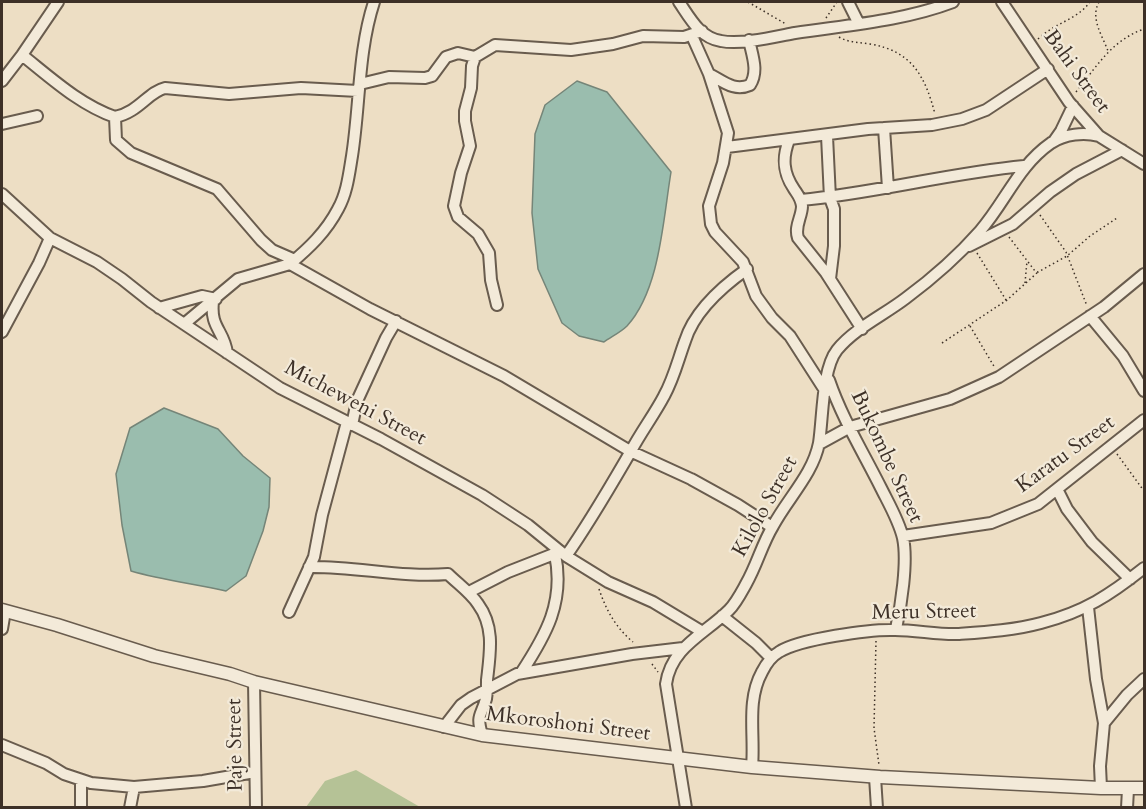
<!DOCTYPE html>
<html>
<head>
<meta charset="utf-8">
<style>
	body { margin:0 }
	#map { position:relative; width:1146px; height:809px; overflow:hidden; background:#eddec4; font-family:Cardo,serif }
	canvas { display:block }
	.frame { position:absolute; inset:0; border:3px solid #3d3027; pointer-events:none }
</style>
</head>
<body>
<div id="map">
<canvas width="1146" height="809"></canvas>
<div class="frame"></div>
</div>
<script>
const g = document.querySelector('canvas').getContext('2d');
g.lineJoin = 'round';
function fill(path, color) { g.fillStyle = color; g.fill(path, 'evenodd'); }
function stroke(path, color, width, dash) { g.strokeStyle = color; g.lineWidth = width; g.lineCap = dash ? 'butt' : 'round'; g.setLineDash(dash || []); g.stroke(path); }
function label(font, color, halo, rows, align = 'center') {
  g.font = font + ' Cardo,serif'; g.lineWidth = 4.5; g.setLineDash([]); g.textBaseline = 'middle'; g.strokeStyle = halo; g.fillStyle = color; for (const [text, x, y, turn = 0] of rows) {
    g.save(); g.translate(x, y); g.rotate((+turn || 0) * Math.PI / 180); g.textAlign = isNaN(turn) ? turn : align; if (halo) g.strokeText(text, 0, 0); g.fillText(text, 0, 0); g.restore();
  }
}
const green = new Path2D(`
	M356,770L420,807H306L325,781Z`);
const water = new Path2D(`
	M577,81L607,92L671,172C663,220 660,290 627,326C621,332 611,337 604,342L579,336L562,323L538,269L532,213L535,134L545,105Z
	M164,408L218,429L243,456L270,478L269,507L263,531L246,576L226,591C195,584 162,580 131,571L122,525L116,474L130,428Z`);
const path = new Path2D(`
	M748,2L786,24
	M1099,2C1090,18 1102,35 1108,51
	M826,18L837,2
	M839,37C849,43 859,42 870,44C912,51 925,76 935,114
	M1038,39C1054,23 1077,20 1090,2
	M1076,92C1097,66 1112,40 1144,29
	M1040,215L1066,252L1087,306
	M1009,237L1035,271L1038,272L1067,256L1090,236L1117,218
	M977,253L1006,300
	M1025,283L1027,261
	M970,326L995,368
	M942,343L1007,300L1038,272
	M1117,454L1144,491
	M599,589C606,610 616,628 633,642
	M876,641L874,728L879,765
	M652,664L658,672`);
const minor = new Path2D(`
	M679,2C690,18 700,38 721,41C741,45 774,37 795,33C848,25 903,21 953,2
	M848,2L859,24
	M1002,2L1069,102L1099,136
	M692,36L709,74L728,133L723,163L709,206L711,224L715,232L743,262L756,296L772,318L790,336L826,392
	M22,55C51,78 80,105 115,117C139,112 148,92 165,88L229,94L301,88L358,91
	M475,57L472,66L471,88L465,111V121L470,146L461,173L454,206L458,217L478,234L489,253L491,280L497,305
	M709,74C723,81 734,92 750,85C759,71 752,55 749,40
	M2,81L22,55L58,2
	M360,84L389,77L425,78L432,76L446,57L458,53L475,57L495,45L571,50L613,44L643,36L684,37L702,31
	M115,117L116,140L131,153L217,189L261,240L272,250L295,260
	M2,124L37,116
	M884,128L888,188
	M827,136L830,198L834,209V246L830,279
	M789,140C782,158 783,173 794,189C798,195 801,198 802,206C802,217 794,226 798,238L826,273L862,329
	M1054,141L1061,131L1073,106
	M727,147L868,129L932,125L962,119L986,110L1048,69
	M2,194L50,238L97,262L122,279L151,302L280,388L381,439L482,495L528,525L566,556L608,582L653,602L701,631
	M801,200C876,193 949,173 1024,166
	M969,246L1013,224L1050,192L1076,174L1122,150
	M290,264C309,248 326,232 338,209C347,193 349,174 352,156C360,105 358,51 374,2
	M213,302C210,328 224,330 227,353
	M159,308L202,296L216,299
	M1090,316L1123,356L1144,391
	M184,324L238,279L290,264L370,309L504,376L630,451L691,479L738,505L772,527
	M2,332L39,263L50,238
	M829,380C842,418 863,452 881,488C889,504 899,521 903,538C908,562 901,606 896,629
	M352,425L357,401L386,338L396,321
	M819,444L850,427L950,399L999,377L1104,307L1144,274
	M1057,489L1067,509L1092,542L1130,579
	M903,536L991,523L1038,504L1144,420
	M566,556C590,522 610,487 631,451C641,432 654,415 664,396C674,378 678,360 685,341C694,312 723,286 747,269
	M309,567C355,566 402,578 448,574C458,584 470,592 478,604C495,627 490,653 487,680C487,686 487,693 486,699C481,717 476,714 482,735
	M469,592L508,572L559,552
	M1088,607L1096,679L1104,723L1100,766L1101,788
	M289,612L314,557L322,515L347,422
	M722,616L756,643L771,658
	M2,629L5,611
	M521,673C546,635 565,602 555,554
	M254,682L256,808
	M1104,723L1127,695L1144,679
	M444,727L461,705L471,698L517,674L632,654L683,648
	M2,745L46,763L64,774L91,783L134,787L203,781L255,772
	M752,767C755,735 746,701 762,672C766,664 772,656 779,652C799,639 871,629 895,630C917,630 938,635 959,634C986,632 1015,630 1041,623C1084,612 1110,595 1144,568
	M875,777L877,808
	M81,808V781
	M130,808L134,787
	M686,808L666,684C671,647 705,634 729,610C736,603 741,593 746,584C757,565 762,544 773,526C788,498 813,474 819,443C823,417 822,369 837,350C855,328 884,315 906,298C933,278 958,256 980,231C1006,201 1018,166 1051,143C1065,134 1084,132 1099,136L1144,164
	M1127,808L1128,789`);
const tertiary = new Path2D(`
	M2,610L57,625L154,656L230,674L254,682L482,735L752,767L880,777L1101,788H1144`);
const streetNames = [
	["Bahi Street",1076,72,54],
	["Micheweni Street",355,404,28],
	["Karatu Street",1066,455,-36],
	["Bukombe Street",886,457,65],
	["Kilolo Street",766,507,-61],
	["Meru Street",924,613,-1],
	["Mkoroshoni Street",568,725,7],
	["Paje Street",236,745,-91]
];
fill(green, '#b5c296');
fill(water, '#9abdae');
stroke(water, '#758578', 1.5);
stroke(minor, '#695c4e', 14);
stroke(tertiary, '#695c4e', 15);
stroke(path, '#3d3027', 1.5, [1.5, 3]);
stroke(minor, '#f3ead9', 10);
stroke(tertiary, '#f3ead9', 12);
label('21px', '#3d3027', '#f3ead9', streetNames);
</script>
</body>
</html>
